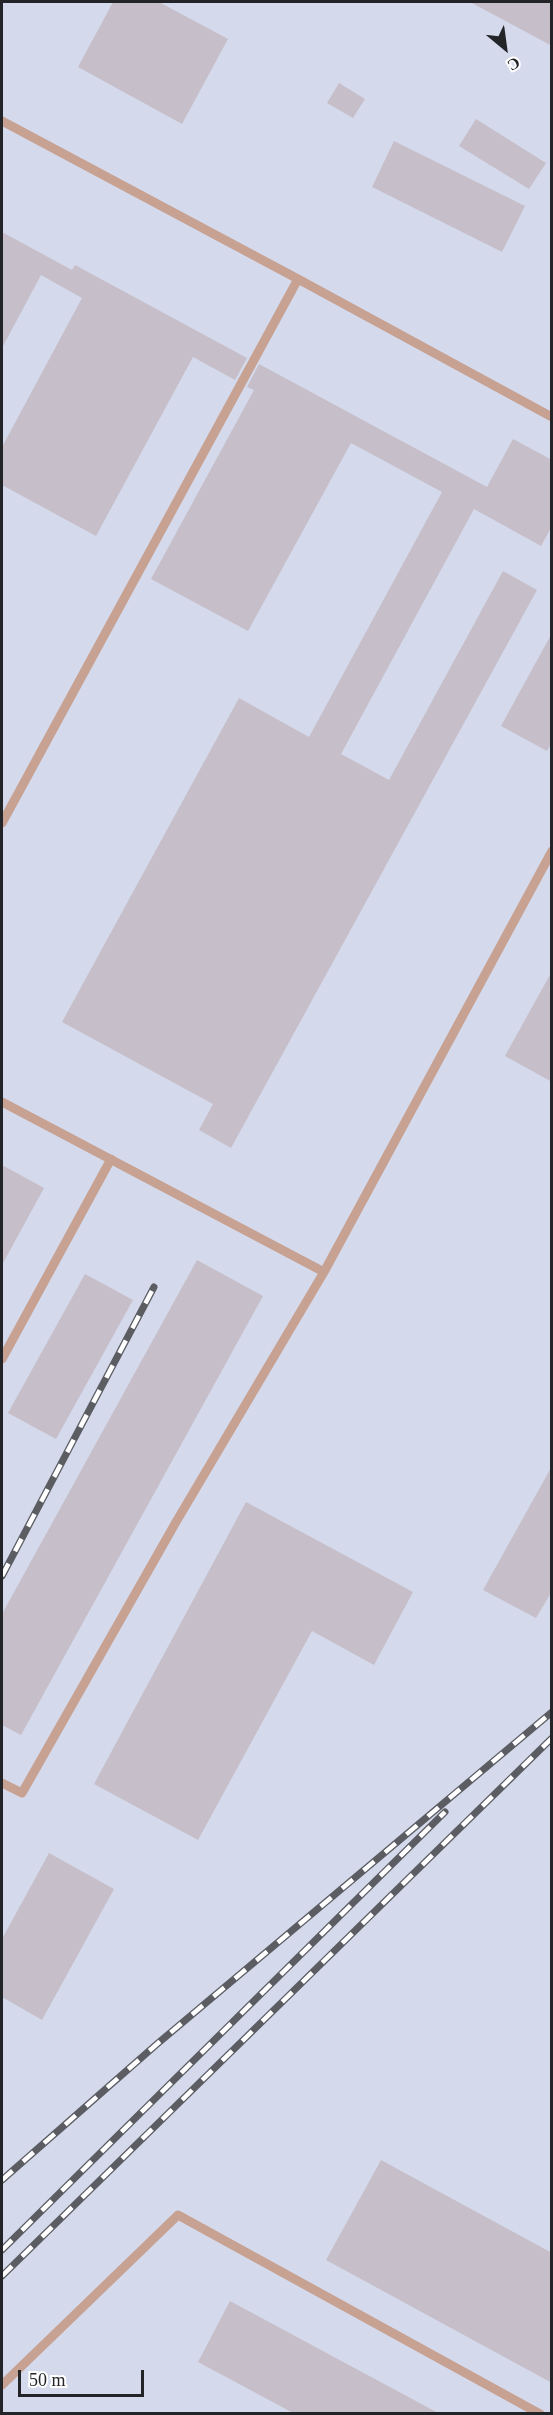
<!DOCTYPE html>
<html>
<head>
<meta charset="utf-8">
<style>
	body { margin:0 }
	#map { position:relative; width:553px; height:2415px; overflow:hidden; background:#e3e7f2; font-family:"Times New Roman",serif }
	canvas { display:block }
	.frame { position:absolute; inset:0; border:3px solid #232428; pointer-events:none }
	.north { position:absolute; left:475px; top:18px; width:60px; height:60px; -webkit-text-stroke:4px #fff; paint-order:stroke; rotate:151deg; font-size:16px; font-weight:700; line-height:24px; text-align:center; color:#232428 }
	.north::after { content:''; display:block; margin:auto; width:21px; height:27px; background:#232428; clip-path:polygon(50% 0,100% 100%,50% 72%,0 100%) }
	.scale { position:absolute; left:18px; top:2370px; width:126px; height:27px; box-sizing:border-box; border:3px solid #232428; border-top:0; padding-left:8px; font-size:18px; line-height:21px; white-space:nowrap; color:#232428; -webkit-text-stroke:4px #fff; paint-order:stroke }
</style>
</head>
<body>
<div id="map">
<canvas width="553" height="2415"></canvas>
<div class="frame"></div>
<div class="north">С</div>
<div class="scale">50 m</div>
</div>
<script>
const g = document.querySelector('canvas').getContext('2d');
g.lineJoin = 'round';
function fill(path, color) { g.fillStyle = color; g.fill(path, 'evenodd'); }
function stroke(path, color, width, dash) { g.strokeStyle = color; g.lineWidth = width; g.lineCap = dash ? 'butt' : 'round'; g.setLineDash(dash || []); g.stroke(path); }
const built = new Path2D(`
	M2,2H551V2413H2Z`);
const building = new Path2D(`
	M113,2H159L228,39L182,124L78,67Z
	M470,2H552V46Z
	M339,83L365,99L353,118L327,103Z
	M476,119L546,163L529,189L459,146Z
	M394,141L525,206L502,252L372,187Z
	M2,232L72,270L75,265L247,358L235,380L193,357L96,536L2,485V447L82,298L41,275L2,348Z
	M259,364L487,487L513,439L552,460V526L541,546L474,509L341,754L389,780L503,571L537,590L231,1148L199,1130L213,1104L62,1022L239,698L309,737L442,492L351,443L248,631L151,579L254,390L247,387Z
	M552,633V742L547,751L501,726Z
	M552,971V1082L505,1056Z
	M2,1165L44,1188L2,1265Z
	M197,1260L263,1296L21,1735L2,1725V1614Z
	M85,1274L133,1300L56,1439L8,1413Z
	M552,1466V1591L536,1618L483,1590Z
	M246,1502L413,1592L374,1665L312,1631L198,1840L94,1784Z
	M49,1853L114,1889L42,2020L2,1997V1939Z
	M381,2160L552,2253V2383L326,2260Z
	M230,2301L440,2414H295L198,2362Z`);
const service = new Path2D(`
	M2,121L298,279
	M2,823L298,279L552,417
	M2,1102L324,1272L176,1522L22,1793L2,1783
	M324,1272L552,851
	M2,1359L111,1159
	M2,2385L178,2215L540,2414`);
const rail = new Path2D(`
	M2,1576L154,1287
	M2,2180L157,2044L552,1712
	M2,2250L445,1812
	M2,2276L552,1738`);
fill(built, '#d4daec');
fill(building, '#c6bec8');
stroke(service, '#c7a191', 9);
stroke(rail, '#5b5d63', 7);
stroke(rail, '#fff', 4.5, [14]);
</script>
</body>
</html>
